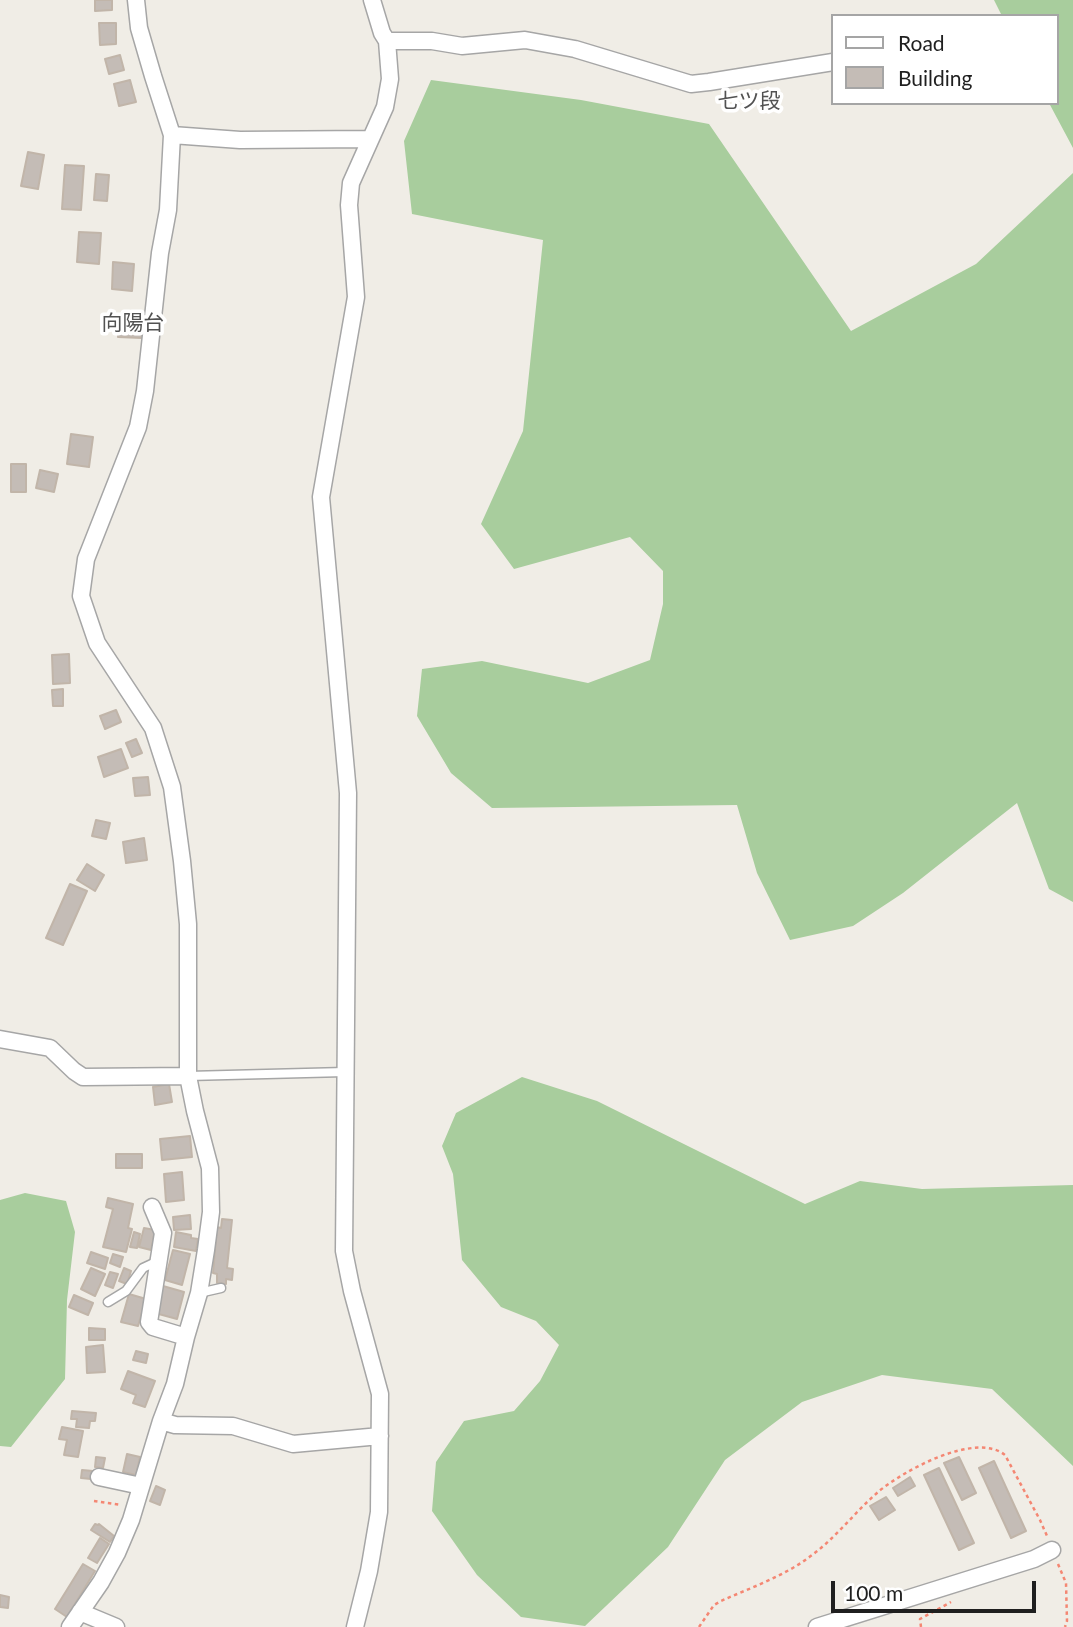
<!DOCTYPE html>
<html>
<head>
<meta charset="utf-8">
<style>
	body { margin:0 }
	#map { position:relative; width:1073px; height:1627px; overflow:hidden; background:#f0ede6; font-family:Lato,sans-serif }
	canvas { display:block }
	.legend { position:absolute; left:831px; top:14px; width:228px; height:91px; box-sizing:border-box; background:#fff; border:2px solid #a5a5a5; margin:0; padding:9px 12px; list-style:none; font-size:21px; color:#1f1f1f }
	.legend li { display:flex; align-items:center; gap:14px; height:35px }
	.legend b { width:35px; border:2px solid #a5a5a5 }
	.scale { position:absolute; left:831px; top:1581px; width:205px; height:32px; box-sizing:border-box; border:4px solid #1f1f1f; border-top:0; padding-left:9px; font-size:21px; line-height:24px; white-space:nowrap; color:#1f1f1f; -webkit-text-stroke:5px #fff; paint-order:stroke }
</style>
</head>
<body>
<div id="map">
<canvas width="1073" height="1627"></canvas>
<ul class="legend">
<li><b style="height:9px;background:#fff"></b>Road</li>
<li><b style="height:19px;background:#c4bcb6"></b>Building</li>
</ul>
<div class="scale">100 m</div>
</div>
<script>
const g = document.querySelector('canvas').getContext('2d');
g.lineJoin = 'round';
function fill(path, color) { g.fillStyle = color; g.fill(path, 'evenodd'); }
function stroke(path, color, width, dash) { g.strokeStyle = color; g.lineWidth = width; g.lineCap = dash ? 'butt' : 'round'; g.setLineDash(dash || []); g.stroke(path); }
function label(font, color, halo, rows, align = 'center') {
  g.font = font + ' Lato,"Noto Sans JP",sans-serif'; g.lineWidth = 7; g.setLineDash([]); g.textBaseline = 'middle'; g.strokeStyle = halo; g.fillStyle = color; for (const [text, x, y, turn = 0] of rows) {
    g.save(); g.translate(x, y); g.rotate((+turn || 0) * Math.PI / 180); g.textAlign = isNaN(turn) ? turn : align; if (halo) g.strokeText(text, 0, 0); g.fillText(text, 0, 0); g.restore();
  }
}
const forest = new Path2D(`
	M994,0H1073V148L1049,103H1057V16H1002Z
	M431,80L581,100L709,124L851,331L976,264L1073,173V902L1049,889L1017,803L903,893L853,926L790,940L757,873L737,805L492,808L451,773L417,716L422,669L482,661L588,683L650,660L663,604V571L630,537L514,569L481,524L523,431L543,240L412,214L404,141Z
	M522,1077L597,1101L805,1204L860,1181L922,1189L1073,1185V1466L992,1389L882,1375L802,1402L725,1460L668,1547L585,1626L521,1617L477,1575L432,1511L436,1462L464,1421L514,1411L540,1381L559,1345L536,1321L501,1307L462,1260L453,1174L442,1146L456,1113Z
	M25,1193L66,1201L75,1232L67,1300L65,1379L11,1447L0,1446V1200Z`);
const building = new Path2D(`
	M95,0H112V10L95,11Z
	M99,23H116V44L100,45Z
	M120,55L124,70L109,74L105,59Z
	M130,80L136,102L119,106L114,84Z
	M28,152L44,155L38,189L21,186Z
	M65,165L84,166L81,210L62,209Z
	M96,174L109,175L107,201L94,200Z
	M79,232L101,233L99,264L77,262Z
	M113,262L134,264L132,291L112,289Z
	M120,316L144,318L142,338L118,337Z
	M71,434L93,437L89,467L67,464Z
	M11,464H26V492H11Z
	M40,470L58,474L54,492L36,488Z
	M69,654L70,683L53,684L52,655Z
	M63,689V706H53L52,690Z
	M116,710L121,722L105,729L100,716Z
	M136,739L142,753L132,757L126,743Z
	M121,749L128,768L104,777L98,757Z
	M148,777L150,795L135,796L133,778Z
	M96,820L110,823L106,839L92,836Z
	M144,838L147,860L126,863L123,842Z
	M87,864L104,875L95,891L77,880Z
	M70,884L87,891L63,945L46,938Z
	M169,1084L172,1102L155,1105L153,1087Z
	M190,1136L192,1157L162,1160L160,1139Z
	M116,1154H142V1168H116Z
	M182,1172L184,1200L166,1202L164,1174Z
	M108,1198L133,1204L128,1228L132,1229L126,1252L103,1247L113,1209L106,1207Z
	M190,1215L191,1229L174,1230L173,1217Z
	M222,1219L232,1220L227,1268L233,1269L232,1280L226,1279V1284L217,1283V1274L213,1273L217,1227L221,1228Z
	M144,1228L155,1230L151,1250L139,1247Z
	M134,1232L140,1234L137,1248L130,1247Z
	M176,1232L191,1235V1238L198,1239L196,1251L174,1247Z
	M173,1250L190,1254L182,1285L165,1280Z
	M91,1252L108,1258L105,1269L87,1263Z
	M113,1254L123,1257L120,1267L110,1263Z
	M91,1268L105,1274L95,1296L81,1289Z
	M124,1268L131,1271L127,1284L119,1281Z
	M110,1272L118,1274L113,1288L105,1285Z
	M163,1286L184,1292L177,1319L155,1313Z
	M129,1294L146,1299L138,1326L121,1322Z
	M74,1295L93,1303L88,1315L69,1307Z
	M89,1328L105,1329V1340H89Z
	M103,1345L105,1372L87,1373L86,1347Z
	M136,1351L148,1354L146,1363L133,1360Z
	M128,1371L155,1381L145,1407L133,1403L136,1395L121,1389Z
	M72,1411L96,1413L95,1421H90L89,1428L76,1427L77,1419H71Z
	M62,1427L83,1431L78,1457L64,1455L67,1440L59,1439Z
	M127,1454L140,1457L136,1475L123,1472Z
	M96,1457L105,1458L103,1468L95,1467Z
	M959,1457L976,1493L962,1500L944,1463Z
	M994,1461L1026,1531L1011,1538L979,1468Z
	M939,1468L974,1543L959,1550L924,1475Z
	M82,1470L93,1471L91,1479L81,1478Z
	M910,1477L915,1486L898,1496L893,1488Z
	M156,1486L165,1490L160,1505L150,1501Z
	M886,1497L895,1510L879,1520L870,1506Z
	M95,1524L98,1525L99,1524L114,1536L110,1542L91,1530Z
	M100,1538L109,1544L97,1563L88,1558Z
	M83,1564L95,1571L67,1617L55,1609Z
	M0,1595L9,1597L8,1608L0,1607Z`);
const path = new Path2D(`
	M94,1501L121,1505
	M1058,1564L1066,1583L1067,1621L1065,1627
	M699,1627L714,1605L721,1601C750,1588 782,1577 808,1558C834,1540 854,1513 878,1492C903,1471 975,1431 1005,1455L1040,1520L1047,1536
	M921,1627L920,1619L951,1602`);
const service = new Path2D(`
	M188,1076L345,1072
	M199,1293L221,1288
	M108,1302L126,1291L143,1268L158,1261`);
const minor = new Path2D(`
	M387,41H432L462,46L525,40L575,49L691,84L709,82L833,62
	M172,135L240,140L369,139
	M0,1039L50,1048L74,1071L83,1077L188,1076
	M152,1207L163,1233L149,1322L153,1327L186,1337
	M161,1421L175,1425L233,1426L293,1444L380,1436
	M99,1477L141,1486
	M80,1612L116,1627
	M70,1627L101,1582L117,1553L131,1520L161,1421L175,1384L186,1337L199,1293L206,1250L211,1212L210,1168L195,1111L188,1076V924L182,861L172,787L153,728L97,643L81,596L86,559L138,427L145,391L160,253L168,210L172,135L153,76L139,28L136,0
	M355,1627L369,1571L379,1512L380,1394L352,1291L344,1251L348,793L321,497L356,297L349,205L351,183L385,107L390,79L387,41L382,33L372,0
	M817,1627L1034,1559L1052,1550`);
const quarterNames = [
	["七ツ段",749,101],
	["向陽台",133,323]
];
fill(forest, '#a8cd9d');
fill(building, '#c4bcb6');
stroke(building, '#c1b5a9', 2);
stroke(service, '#a6a6a6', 11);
stroke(minor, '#a6a6a6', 19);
stroke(path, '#f48773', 2.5, [3.5, 3.5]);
stroke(service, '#fff', 8);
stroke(minor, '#fff', 16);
label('21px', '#525252', '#fff', quarterNames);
</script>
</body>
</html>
